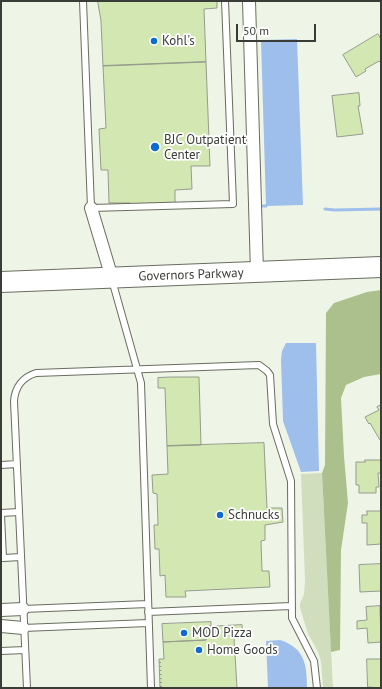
<!DOCTYPE html>
<html>
<head>
<meta charset="utf-8">
<style>
	body { margin:0 }
	#map { position:relative; width:382px; height:689px; overflow:hidden; background:#eff5e6; font-family:"PT Sans",sans-serif }
	canvas { display:block }
	.frame { position:absolute; inset:0; border:2px solid #3a3d37; pointer-events:none }
	.scale { position:absolute; left:236px; top:24px; width:80px; height:18px; box-sizing:border-box; border:2px solid #3a3d37; border-top:0; padding-left:5px; font-size:12px; line-height:14px; white-space:nowrap; color:#3a3d37; -webkit-text-stroke:3px #fff; paint-order:stroke }
</style>
</head>
<body>
<div id="map">
<canvas width="382" height="689"></canvas>
<div class="frame"></div>
<div class="scale">50 m</div>
</div>
<script>
const g = document.querySelector('canvas').getContext('2d');
g.lineJoin = 'round';
function fill(path, color) { g.fillStyle = color; g.fill(path, 'evenodd'); }
function stroke(path, color, width, dash) { g.strokeStyle = color; g.lineWidth = width; g.lineCap = dash ? 'butt' : 'round'; g.setLineDash(dash || []); g.stroke(path); }
function label(font, color, halo, rows, align = 'center') {
  g.font = font + ' "PT Sans",sans-serif'; g.lineWidth = 3.5; g.setLineDash([]); g.textBaseline = 'middle'; g.strokeStyle = halo; g.fillStyle = color; for (const [text, x, y, turn = 0] of rows) {
    g.save(); g.translate(x, y); g.rotate((+turn || 0) * Math.PI / 180); g.textAlign = isNaN(turn) ? turn : align; if (halo) g.strokeText(text, 0, 0); g.fillText(text, 0, 0); g.restore();
  }
}
const green = new Path2D(`
	M322,473L333,688H323L321,662L318,652L308,634L300,608V604L304,594L305,581L301,474Z`);
const forest = new Path2D(`
	M381,290V374L364,377L346,385L341,398L344,456L348,503L341,550L340,650L331,652L322,473L325,465L326,313L334,303L367,292Z`);
const water = new Path2D(`
	M297,39L303,205L266,206L261,40Z
	M286,343H316L319,471L301,472L283,421L281,360L282,351Z
	M280,640C305,648 307,665 307,688H268L266,641Z`);
const stream = new Path2D(`
	M263,206H266
	M325,209L335,210L381,209`);
const building = new Path2D(`
	M98,1H217V8L204,9L206,62L103,66L101,21Z
	M378,34L381,39V63L379,61L365,69L366,71L356,77L343,55Z
	M206,62L210,166H191L192,189L175,190V204L130,205V203H109L108,170H101L99,129L106,128L103,66Z
	M359,93L360,106H358L363,134L337,137L332,96Z
	M170,377H199L201,445L167,446L165,388H158V378Z
	M381,405V439L380,440L370,423L369,424L365,417L379,410L377,407Z
	M264,443L267,508H282L283,522L265,525V540L261,541L262,571H269L270,587L185,591L186,597H166L165,575L160,576L159,549H155L154,525H158L157,494L153,493L152,475L168,474L167,446Z
	M365,460H381V473H378L379,487H376V493H359V485H356V462H365Z
	M367,511H381V544L367,545V523H362V515H367Z
	M381,564V591L360,592L359,565Z
	M380,606L381,642L368,643L367,628L357,629V621L367,620L366,607Z
	M211,622V626L206,627V640L163,642L162,624Z
	M242,625L243,638H234L237,688H160L159,659H164L163,642L206,640V627Z
	M367,659H381V688L368,687Z`);
const path = new Path2D(`
	M160,662L161,688`);
const lane = new Path2D(`
	M83,1L91,208L233,204L225,1
	M112,280L141,383L151,688
	M1,465L17,464
	M1,513L19,512
	M1,515L3,558L21,557
	M23,609L148,604
	M148,612L291,606
	M23,628L148,623
	M1,651L25,650
	M27,688L14,401C15,387 23,377 36,373L259,365L267,371L270,375L273,424L291,481L292,618L314,661L317,688`);
const street = new Path2D(`
	M249,1L257,272
	M91,208L112,278
	M1,610L23,609
	M1,626L23,628`);
const primary = new Path2D(`
	M1,282L381,267`);
const markers = [
	[154,41,4,"#1069d2"],
	[155,147,5,"#1069d2"],
	[220,515,4,"#1069d2"],
	[184,633,4,"#1069d2"],
	[199,650,4,"#1069d2"]
];
const poiNames = [
	["Kohl's",162,41],
	["BJC Outpatient",164,140],
	["Center",164,155],
	["Schnucks",228,515],
	["MOD Pizza",192,633],
	["Home Goods",207,650]
];
const streetNames = [
	["Governors Parkway",191,275,-2]
];
fill(green, '#d1debe');
fill(forest, '#acc08d');
fill(water, '#9ebeec');
stroke(stream, '#9ebeec', 3);
fill(building, '#d2e7b1');
stroke(building, '#969b8d', 1);
stroke(lane, '#686d60', 8);
stroke(street, '#686d60', 14);
stroke(primary, '#686d60', 22);
stroke(path, '#91968c', 2, [1, 3]);
stroke(lane, '#fff', 6);
stroke(street, '#fff', 12);
stroke(primary, '#fff', 20);
for (const [x, y, r, color] of markers) { const dot = new Path2D(); dot.arc(x, y, r, 0, 2 * Math.PI); g.fillStyle = color; g.fill(dot); stroke(dot, '#fff', 1.5); }
label('13px', '#3a3d37', '#fff', poiNames, 'left');
label('13px', '#3a3d37', '#fff', streetNames);
</script>
</body>
</html>
